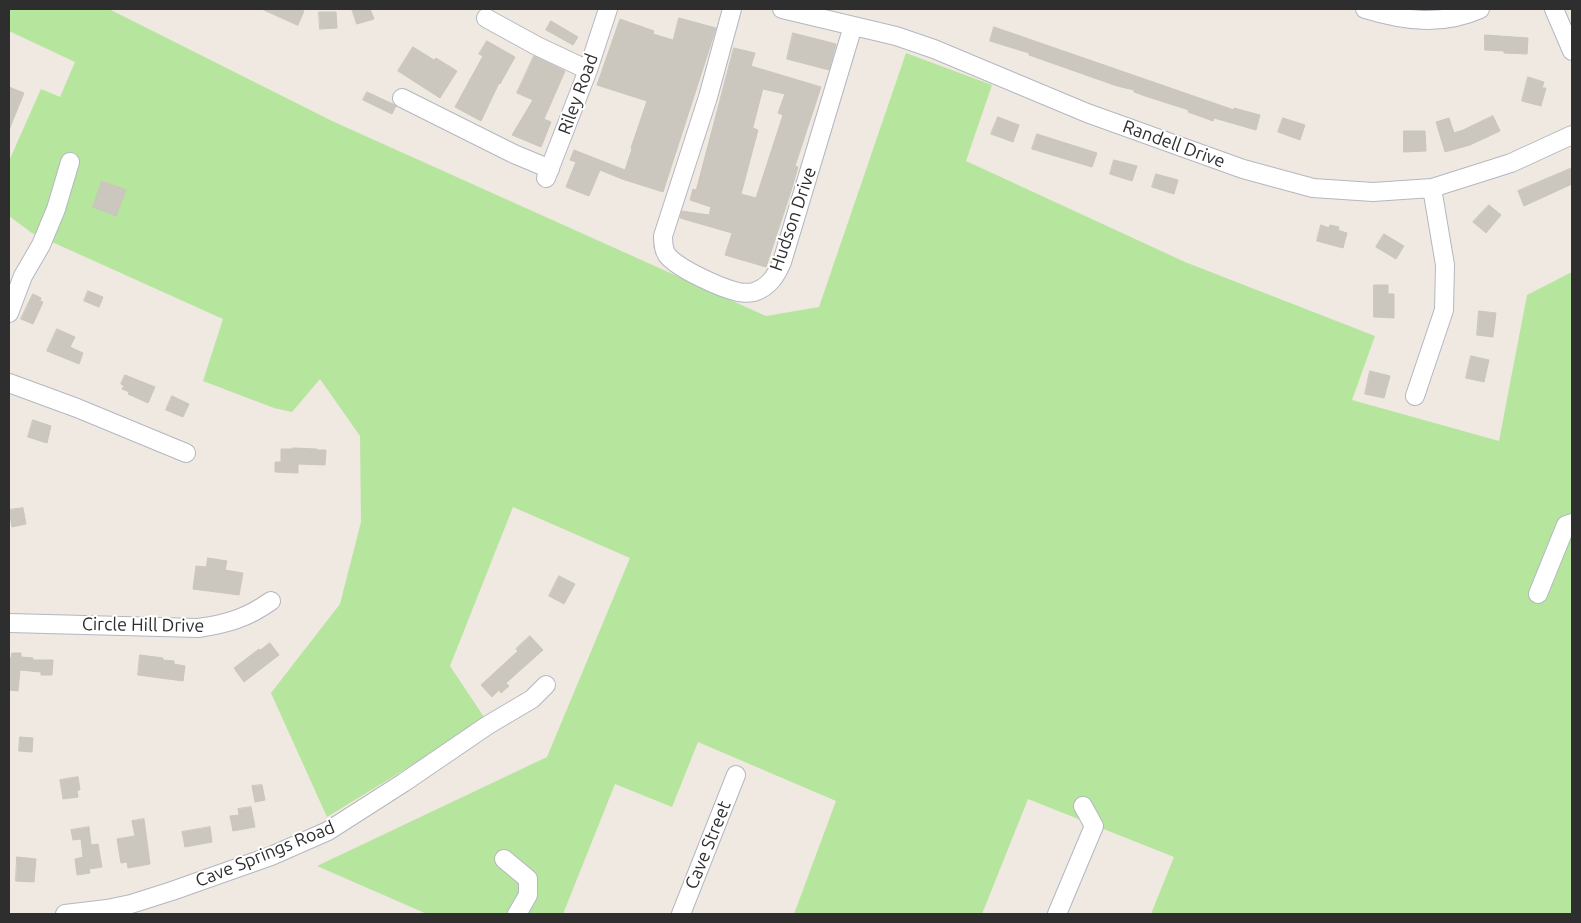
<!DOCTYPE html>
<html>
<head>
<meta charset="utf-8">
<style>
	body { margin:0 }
	#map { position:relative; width:1581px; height:923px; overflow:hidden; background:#efe9e1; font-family:Ubuntu,sans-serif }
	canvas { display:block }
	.frame { position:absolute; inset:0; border:10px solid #2e2e2e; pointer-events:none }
</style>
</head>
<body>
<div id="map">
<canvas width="1581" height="923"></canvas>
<div class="frame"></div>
</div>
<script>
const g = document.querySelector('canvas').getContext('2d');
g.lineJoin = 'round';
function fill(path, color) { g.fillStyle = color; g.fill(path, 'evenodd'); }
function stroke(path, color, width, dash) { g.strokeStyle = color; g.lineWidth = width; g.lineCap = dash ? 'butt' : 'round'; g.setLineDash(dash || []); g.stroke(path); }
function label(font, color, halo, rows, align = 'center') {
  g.font = font + ' Ubuntu,sans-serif'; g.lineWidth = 4; g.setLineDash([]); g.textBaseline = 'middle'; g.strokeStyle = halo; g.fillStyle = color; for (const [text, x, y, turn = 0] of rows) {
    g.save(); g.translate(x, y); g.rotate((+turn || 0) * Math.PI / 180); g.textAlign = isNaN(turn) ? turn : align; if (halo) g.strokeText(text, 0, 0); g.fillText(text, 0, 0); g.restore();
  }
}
const green = new Path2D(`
	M9,9H109L332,121L766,316L819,307L906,53L992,85L966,161L1185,262L1375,336L1352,400L1499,441L1527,295L1572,272V914H1151L1174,857L1028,799L982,914H794L836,801L698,742L672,807L615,784L563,914H427L317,866L547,757L630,558L513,507L450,666L486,720L327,817L271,693L340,604L361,522L360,436L320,379L292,412L274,408L203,381L223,319L32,233L9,216V161L41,89L60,97L75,62L9,31Z`);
const building = new Path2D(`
	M262,9H298L304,11L298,25Z
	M352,9H370L374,19L357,24Z
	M319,12H336L337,28L320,29Z
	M679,18L716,28L663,192L622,179L600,170L589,196L566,187L576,162L570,160L574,150L625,170L632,149L631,148L647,101L597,85L620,19L654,31L653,34L673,40Z
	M551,21L578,37L573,45L546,30Z
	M994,27L1234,110V108L1260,115L1256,130L1214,118L1213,121L1188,112L1189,110L1148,97L1134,92V90L1117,86L1029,55V53L990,41Z
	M793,33L836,44L829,70L787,59Z
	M1485,35L1528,38L1527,54L1504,53V51L1485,50Z
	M487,41L515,57L500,84L499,83L481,121L455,107L483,56L479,54Z
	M413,47L434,60L436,58L457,71L440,98L398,71Z
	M734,48L755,53L751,66L821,87L795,166L798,167L792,188L766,267L725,255L732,233L680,218L682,211L709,215L711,207L690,200L693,189L696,190ZM763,89L785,94L778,113L783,115L756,198L741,194L758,130L753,128Z
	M534,56L565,71L544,119L551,122L541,147L512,135L533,100L517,93Z
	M1528,77L1544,82L1542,88H1546L1541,106L1522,101Z
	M9,87L24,93L9,130Z
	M367,92L393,104L396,106L392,114L363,100Z
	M1493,116L1500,131L1470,145L1445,152L1436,122L1449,118L1454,133L1463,130Z
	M998,117L1019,125L1013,142L991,134Z
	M1283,118L1305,125L1300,140L1278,132Z
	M1404,131H1425L1426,151L1404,152Z
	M1037,134L1097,153L1092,167L1032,149Z
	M1114,160L1137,166L1132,181L1110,174Z
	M1572,168V184L1524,206L1518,191Z
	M1156,174L1178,180L1174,194L1152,187Z
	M102,181L126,190L116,216L93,207Z
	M1489,205L1501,215L1486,233L1473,222Z
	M1321,225L1329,228L1330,225L1339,227L1338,230L1347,233L1343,248L1317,241Z
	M1384,234L1404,246L1396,259L1376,247Z
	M1374,285H1388V294H1394V318L1374,317Z
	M88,291L103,297L99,307L84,301Z
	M33,294L41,298L40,301L43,302L33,324L21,319Z
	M1479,311L1496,313L1493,337L1477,335Z
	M57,329L75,337L70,347L83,353L79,364L47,351Z
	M1471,356L1489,360L1484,382L1466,378Z
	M1370,371L1390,376L1384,398L1365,394Z
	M125,375L155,387L148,403L128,394L129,392L122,389L124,386L121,384Z
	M172,396L189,404L183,417L166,410Z
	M33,420L51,426L47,443L28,437Z
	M293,448L317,449V450H326L325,465L298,464V473L275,472V462H281V449H293Z
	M23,508L26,524L12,527L9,510Z
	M208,558L227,561L225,570L243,573L239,595L193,589L196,566L206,567Z
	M559,576L575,584L564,604L549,596Z
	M530,636L543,650L506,683L509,686L501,693L499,690L492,697L481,685L518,651L516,649Z
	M270,643L279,655L244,682L234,668L259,649L260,650Z
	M12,653H21V657L33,658V660H53L52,675H41V672L20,670L18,691L9,690V657L11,658Z
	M140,655L163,658V660L174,661V664L185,666L183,681L138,675Z
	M20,737L33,738L32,752L19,751Z
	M78,777L80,790H77L78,797L63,799L60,780Z
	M262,785L265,800L255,802L252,786Z
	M251,807L255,827L233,831L230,816L239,815L238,809Z
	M144,819L150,864L128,868L127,862L121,863L117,839L135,836L132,821Z
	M89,827L91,845L98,844L102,867L89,869L90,873L77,875L75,859L83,857L81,839L73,840L71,830Z
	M210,827L212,842L185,847L182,832Z
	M17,857L36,859L34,882L16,881Z`);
const minor = new Path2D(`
	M732,9L708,97L663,236C663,242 663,249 667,255C678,269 721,288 738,292C743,293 749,293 754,292C769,287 776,276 782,262L853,26
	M782,9L896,36L934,49L1087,113L1243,169L1313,188L1373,192L1432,188L1511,163L1572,135
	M1365,9C1404,21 1442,26 1480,9
	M1554,9L1572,51
	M486,18L537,46L588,70
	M402,98L514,154L550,169
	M546,178L588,70L608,9
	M9,313L23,276L41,245L56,209L70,162
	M9,383L77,408L186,453
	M1415,396L1444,310L1445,265L1432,188
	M1538,594L1566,525L1572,523
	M9,623L198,628C227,624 247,618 271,601
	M504,859L528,879V895L517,914
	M65,914L107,909L131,904L172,891L271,856L328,831L403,783L488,725L532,699L546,685
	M681,914L736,775
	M1057,914L1094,826L1083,806`);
const streetNames = [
	["Riley Road",578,94,-70],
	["Randell Drive",1174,144,20],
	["Hudson Drive",793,219,-71],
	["Circle Hill Drive",143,625,1],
	["Cave Street",708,845,-68],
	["Cave Springs Road",265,854,-22]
];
fill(green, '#b6e59e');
fill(building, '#cbc7bf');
stroke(building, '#cbc5ba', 1);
stroke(minor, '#b4b7c1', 20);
stroke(minor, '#fff', 18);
label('18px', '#2e2e2e', '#fff', streetNames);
</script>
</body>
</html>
